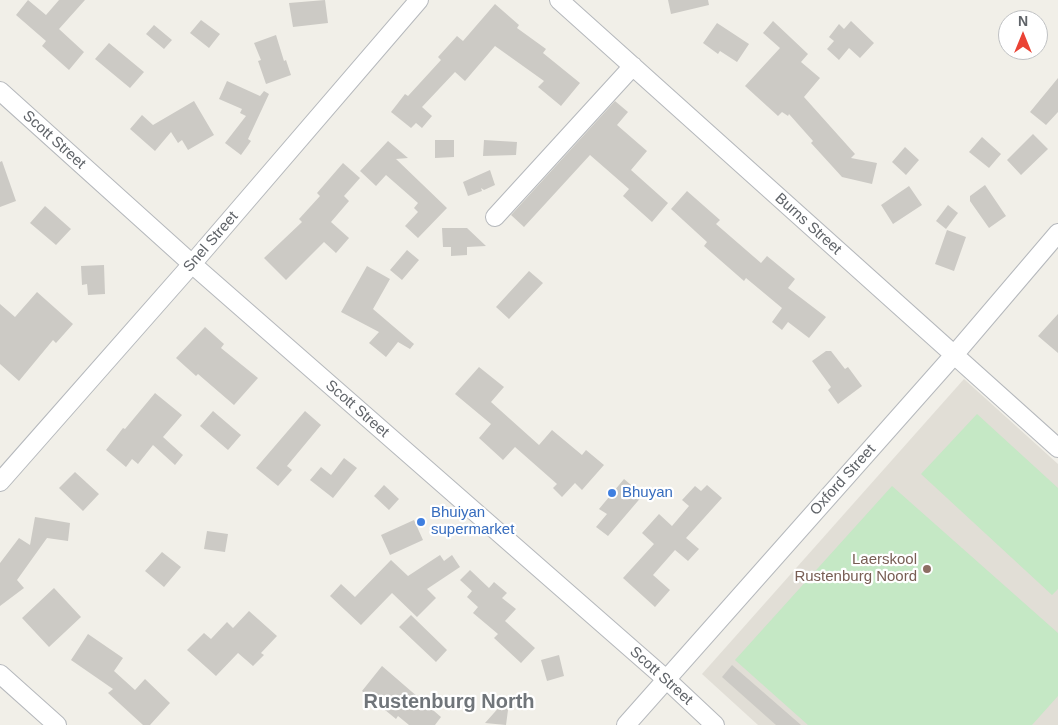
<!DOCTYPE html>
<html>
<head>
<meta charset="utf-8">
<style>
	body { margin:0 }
	#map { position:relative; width:1058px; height:725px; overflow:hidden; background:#f1efe8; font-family:Helvetica,sans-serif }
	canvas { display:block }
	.north { position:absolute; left:998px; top:10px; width:50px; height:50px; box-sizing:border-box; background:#fff; border:1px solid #bfc1c3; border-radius:50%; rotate:0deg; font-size:14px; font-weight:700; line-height:20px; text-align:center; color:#5f6368 }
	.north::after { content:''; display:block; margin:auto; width:18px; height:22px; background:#ea4335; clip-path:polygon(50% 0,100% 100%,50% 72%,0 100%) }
</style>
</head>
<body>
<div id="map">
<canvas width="1058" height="725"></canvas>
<div class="north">N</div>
</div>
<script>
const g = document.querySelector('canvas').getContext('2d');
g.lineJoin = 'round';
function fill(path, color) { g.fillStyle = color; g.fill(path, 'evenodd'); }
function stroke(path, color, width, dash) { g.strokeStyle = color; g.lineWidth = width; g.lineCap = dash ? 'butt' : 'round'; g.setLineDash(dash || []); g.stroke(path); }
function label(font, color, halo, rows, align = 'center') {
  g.font = font + ' Helvetica,sans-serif'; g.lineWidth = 4.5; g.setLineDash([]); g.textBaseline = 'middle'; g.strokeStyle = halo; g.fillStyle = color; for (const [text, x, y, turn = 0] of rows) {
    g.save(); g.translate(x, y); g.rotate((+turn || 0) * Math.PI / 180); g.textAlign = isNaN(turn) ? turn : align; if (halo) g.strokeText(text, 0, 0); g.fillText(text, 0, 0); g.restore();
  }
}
const education = new Path2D(`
	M964,379L1058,464V725H758L702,674Z`);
const green = new Path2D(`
	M977,414L1058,488V589L1052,595L921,474Z
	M892,486L1058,633V696L1032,725H808L735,660Z`);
const building = new Path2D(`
	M28,0L46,15L59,0H85L59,29L84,52L69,70L42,46L46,41L16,15Z
	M325,0L328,23L293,27L289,3Z
	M668,0H708L709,5L671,14Z
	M495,4L519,25L517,28L546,49L543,53L580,83L561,106L538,87L544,81L495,46L465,81L455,72L422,107L432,116L422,128L416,123L411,128L391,112L405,94L408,96L441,60L438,57L457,36L463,41Z
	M201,20L220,34L209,48L190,33Z
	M773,21L808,54L801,62L820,78L804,97L855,154L851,158L877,163L872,184L842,177L811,143L813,141L789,114L788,116L782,112L778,116L745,86L780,48L763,33Z
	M851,21L874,43L860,58L849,48L839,60L827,49L834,41L829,37L839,24L844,29Z
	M717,23L749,44L737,62L720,51L718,54L703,43Z
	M154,25L172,40L164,49L146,34Z
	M276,35L284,61L286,60L291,75L266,84L258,61L261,60L254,43Z
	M109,43L144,72L130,88L95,59Z
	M1058,78V112L1046,125L1030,112Z
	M227,81L260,96L264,91L269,94L248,139L251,141L241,155L225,143L246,116L240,113L242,109L219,99Z
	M194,101L214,135L188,150L182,140L178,143L171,132L155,151L130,129L142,115L153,125Z
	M615,101L628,112L617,125L647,151L631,170L668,203L652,222L623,196L629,189L590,155L524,227L511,215Z
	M1033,134L1048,149L1021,175L1007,160Z
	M982,137L1001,154L989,168L969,152Z
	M435,140H454V157L435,158Z
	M484,140L517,142L516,155L483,156Z
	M388,141L408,158L396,159L447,208L418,238L405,226L418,212L414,208L418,203L386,175L376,186L360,171Z
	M905,147L919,160L906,175L892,162Z
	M2,161L16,201L0,207V162Z
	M343,163L360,178L344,196L349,201L331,222L349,238L336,253L324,242L286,280L264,258L302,222L299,219L320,196L317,193Z
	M490,170L495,185L484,190L481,188L482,191L468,196L463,182Z
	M985,185L1006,216L989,228L970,201V196Z
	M909,186L922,205L893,224L881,205Z
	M687,191L720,220L716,224L761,263L767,256L795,279L788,288L826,317L809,338L788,322L782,330L772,322L782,308L746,278L744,281L704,246L707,242L671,209Z
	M948,205L958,213L946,229L936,221Z
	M45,206L71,229L56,245L30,223Z
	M442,228H467L486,246L467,247V255L451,256V247H443Z
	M947,230L966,237L954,271L935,264Z
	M407,250L419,260L402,280L390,270Z
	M104,265L105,294L88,295L87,284L82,285L81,266Z
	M367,266L390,279L373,309L414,344L410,349L398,342L386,357L369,343L379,332L341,312Z
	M529,271L543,283L509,319L496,307Z
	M37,292L73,324L56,343L53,340L19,381L0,364V304L15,317Z
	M1058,314V353L1038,336Z
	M205,327L224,344L221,348L258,378L234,405L198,374L196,376L176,358Z
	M826,351H831L845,369L848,367L862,386L838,404L828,390L831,387L812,361Z
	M479,367L504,387L491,402L539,445L552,430L582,455L586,450L604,465L582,490L575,483L562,497L553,488L557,484L515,447L503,460L479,438L491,424L455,394Z
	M155,393L182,415L163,437L183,455L175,465L153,445L138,464L132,459L126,467L106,450L123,428L125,429Z
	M213,411L241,435L228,450L200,426Z
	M305,411L321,425L287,466L292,470L278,486L256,468Z
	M344,458L357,468L333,498L310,480L321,467L331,475Z
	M75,472L99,494L83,511L59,488Z
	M624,479L643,495L608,536L596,527L607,514L599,509Z
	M384,485L399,499L389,510L374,496Z
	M707,485L722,498L686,538L699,549L688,561L675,550L653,575L670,590L655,607L623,578L654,544L642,533L659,514L672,526L689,506L682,500L695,486L701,491Z
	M35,517L70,523L68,541L47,538L17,580L24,588L0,606V563L19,538L30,545Z
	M414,520L423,540L390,555L381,535Z
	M207,531L228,534L225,552L204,549Z
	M162,552L181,567L164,587L145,571Z
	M440,555L444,561L452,555L460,567L427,589L436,598L417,617L392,593L361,625L330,596L341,584L355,597L391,560L408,576Z
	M470,570L489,588L494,582L507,593L502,598L516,609L505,621L535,648L521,663L494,638L498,634L473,613L478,607L467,597L472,591L460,580Z
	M54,588L81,617L49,647L22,618Z
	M249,611L277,636L261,653L264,655L253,666L238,653L216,676L187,650L204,633L211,639L227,622L233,628Z
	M411,615L447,650L436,662L399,627Z
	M88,634L123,658L114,671L135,690L145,679L170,703L150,725H143L108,693L113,689L71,660Z
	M559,655L564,676L547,681L541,660Z
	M732,665L801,725H776L722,677Z
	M382,666L441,717L435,725H409L398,716L396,719L362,691Z
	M510,695L506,725L485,723Z`);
const minor = new Path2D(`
	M559,0L1058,448
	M0,91L192,264L667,680L715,725
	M495,217L633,66
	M0,482L192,264L419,0
	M0,674L57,725
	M626,725L954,355L1058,233`);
const markers = [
	[612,493,5,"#3f7fe0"],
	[421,522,5,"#3f7fe0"],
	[927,569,5,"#8d6e63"]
];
const streetNames = [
	["Scott Street",54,140,42],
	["Burns Street",808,224,42],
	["Snel Street",211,242,-49],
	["Scott Street",357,409,41],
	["Oxford Street",843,480,-48],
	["Scott Street",661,676,42]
];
const shopNames = [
	["Bhuyan",622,493],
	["Bhuiyan",431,513],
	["supermarket",431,530]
];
const educationNames = [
	["Laerskool",917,560],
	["Rustenburg Noord",917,577]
];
const districtNames = [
	["Rustenburg North",449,702]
];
fill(education, '#e1ded6');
fill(green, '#c5e8c5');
fill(building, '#cccac5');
stroke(minor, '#b5b8bc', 20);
stroke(minor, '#fff', 18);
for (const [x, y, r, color] of markers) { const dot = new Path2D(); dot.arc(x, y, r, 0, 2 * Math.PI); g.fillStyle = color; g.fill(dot); stroke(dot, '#fff', 2); }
label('15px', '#5f6368', '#fff', streetNames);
label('15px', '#366cbe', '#fff', shopNames, 'left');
label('15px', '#785e54', '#fff', educationNames, 'right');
label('bold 20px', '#70757a', '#fff', districtNames);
</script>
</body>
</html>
